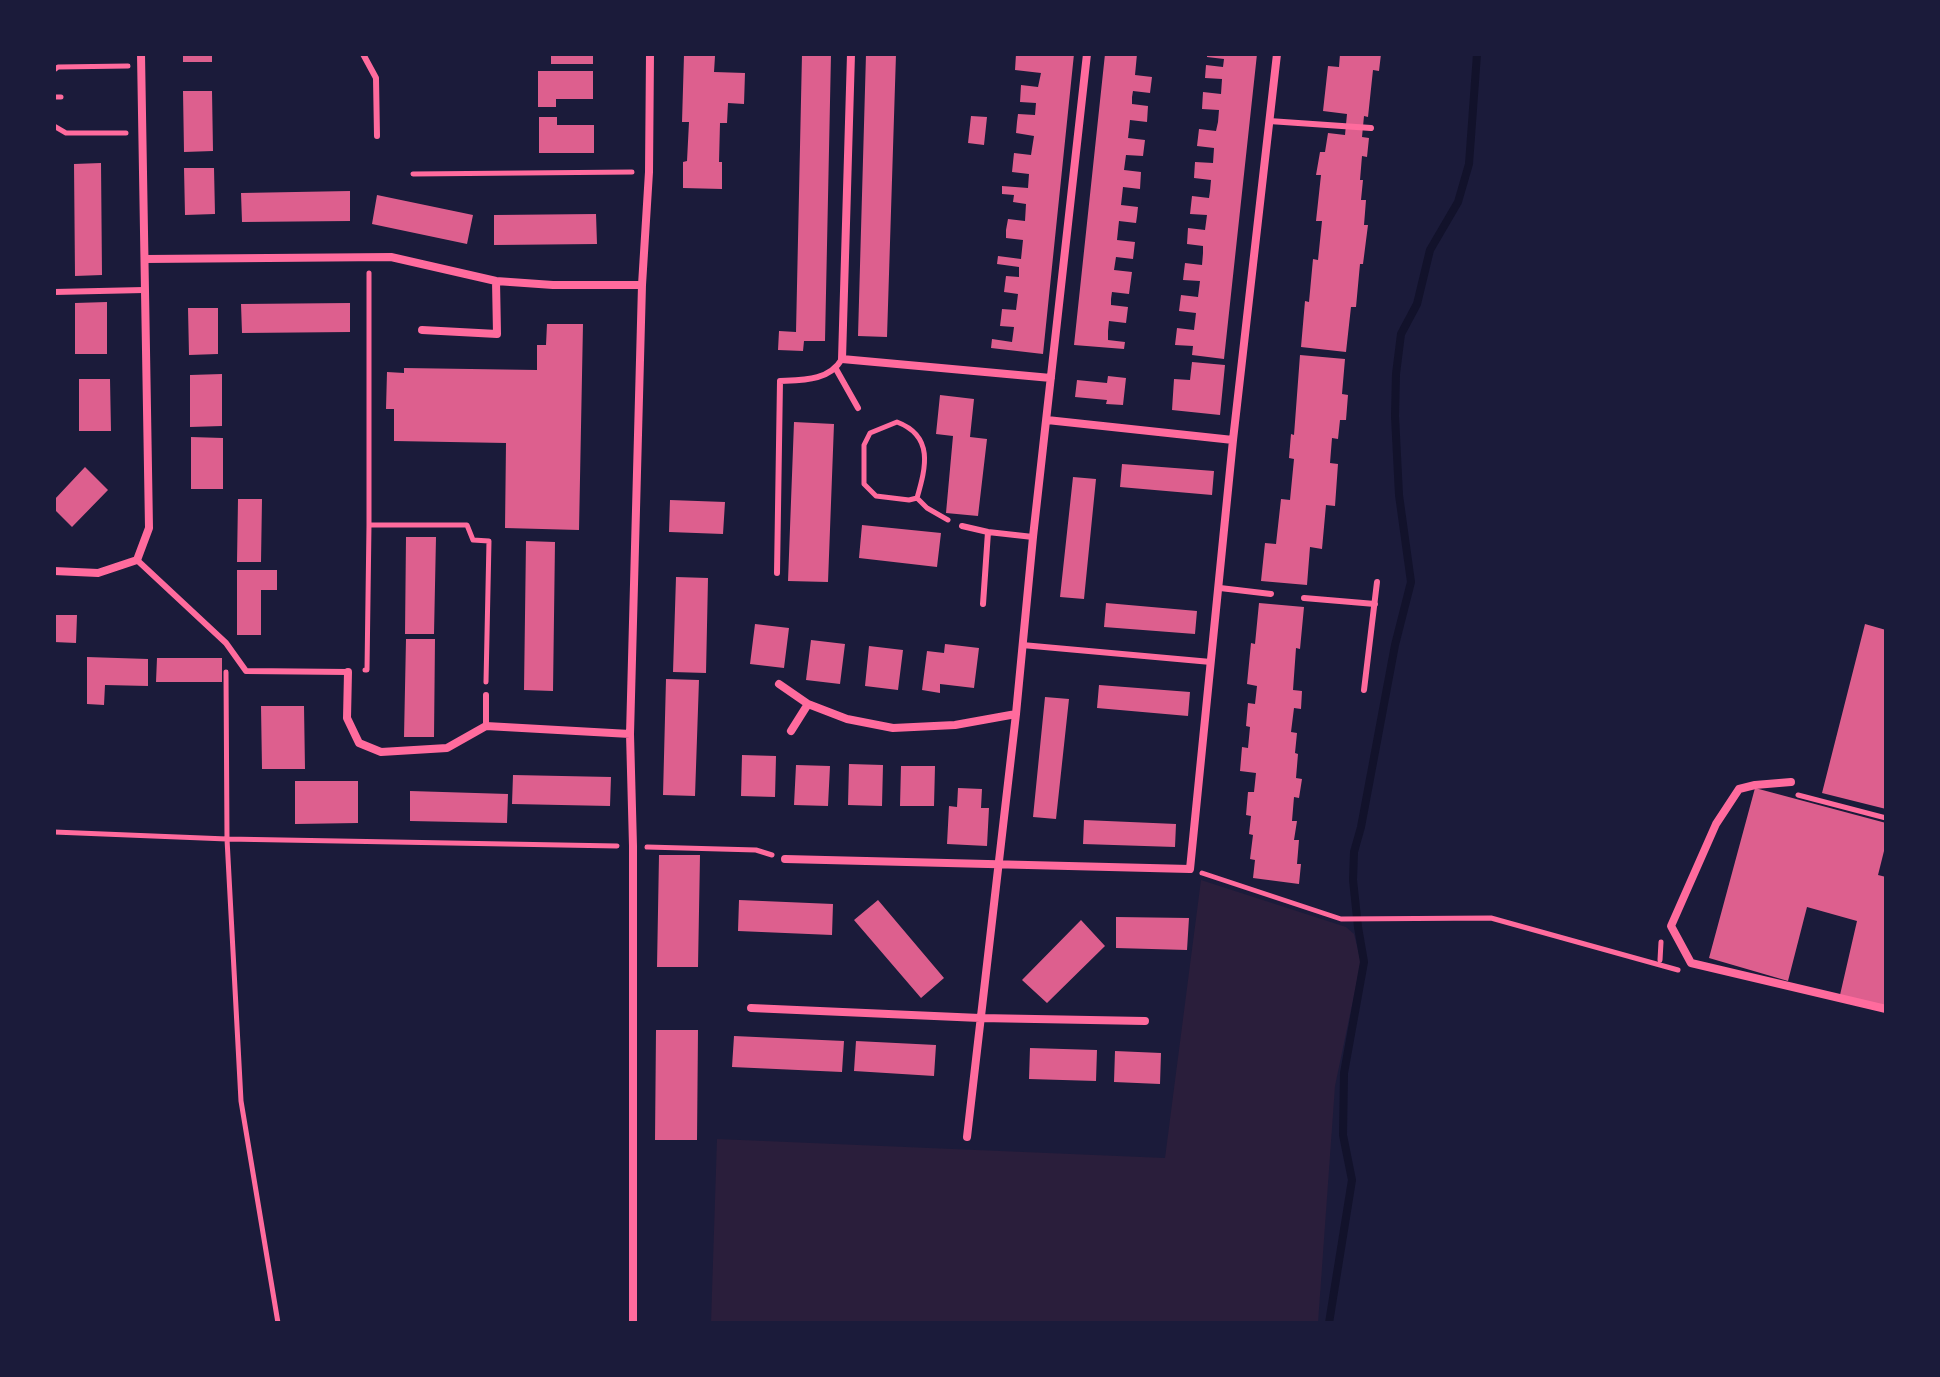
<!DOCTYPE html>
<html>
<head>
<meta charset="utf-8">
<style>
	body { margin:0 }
	#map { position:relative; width:1940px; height:1377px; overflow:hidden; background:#1b1b3a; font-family:"Asap Condensed",sans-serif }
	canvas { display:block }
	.frame { position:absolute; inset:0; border:56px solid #1b1b3a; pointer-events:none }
</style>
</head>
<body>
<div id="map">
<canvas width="1940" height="1377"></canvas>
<div class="frame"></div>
</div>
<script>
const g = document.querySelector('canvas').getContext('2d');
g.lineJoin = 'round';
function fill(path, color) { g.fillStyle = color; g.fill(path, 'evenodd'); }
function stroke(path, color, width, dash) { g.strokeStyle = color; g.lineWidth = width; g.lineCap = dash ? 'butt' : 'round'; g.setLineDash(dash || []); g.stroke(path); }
const green = new Path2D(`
	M1201,880L1346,927L1354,934L1361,962L1335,1086L1318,1323H711L717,1139L1165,1158Z`);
const stream = new Path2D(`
	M1329,1323L1352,1180L1343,1135L1344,1073L1364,962L1358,927L1353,880L1354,852L1361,827L1395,645L1411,582L1399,495L1395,416L1396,374L1401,334L1417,304L1430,250L1458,202L1469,164L1477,54`);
const building = new Path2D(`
	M183,54H212V62H183Z
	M551,54H593V64H551Z
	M802,54H831L825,341H804L803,351L778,350L779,331L796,332Z
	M866,54H896L887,337L858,336Z
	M1016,54H1074L1043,354L991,348L992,339L1012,342L1014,327L1000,326L1001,318L1002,309L1016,310L1018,294L1004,292L1006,276L1019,277V267L997,264L998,256L1021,259L1023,240L1006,238V230L1008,219L1025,221L1026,204L1013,202L1014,195L1002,194V186L1028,188L1029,174L1012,172L1014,153L1031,155L1034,136L1016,133L1017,122L1018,114L1035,115L1036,103L1020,102L1021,85L1038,87L1041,73L1015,70Z
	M1105,54H1137L1135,75L1152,77L1150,93L1133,91L1132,97V104L1148,106L1147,122L1130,120L1129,130L1128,138L1145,140L1143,156L1126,155L1124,170L1141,172L1140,189L1123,187L1121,205L1138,207L1137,216L1136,223L1119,221L1117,240L1135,242L1133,259L1116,257L1114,270L1132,272L1129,294L1112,292L1111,299V305L1128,307L1126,323L1109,321L1108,331V340L1125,342L1124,349L1074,345Z
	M1207,54H1257L1224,359L1192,355L1193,346L1175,345L1177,328L1194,330L1196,313L1179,311L1181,295L1198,297L1200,281L1183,280L1185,263L1202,265L1203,253V246L1187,244L1188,228L1205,230L1207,215L1190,214L1192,196L1209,198L1210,191L1211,180L1194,178L1195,162L1213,163L1214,148L1197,146L1199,129L1216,131L1218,122L1219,110L1202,109L1203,92L1221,94L1222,79L1205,78L1206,65L1223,67L1224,59L1207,57Z
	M1340,54H1381L1379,71L1373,70L1368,117L1364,116L1362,137L1369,138L1367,157L1362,156L1360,180H1363L1361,200H1366L1364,225H1368L1363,264H1360L1356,307H1351L1346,352L1301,347L1305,301L1309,302L1313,259L1318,260L1322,221H1316L1321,175H1316L1320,152H1325L1328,133L1345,135L1347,114L1323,111L1328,66L1339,67Z
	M684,55L715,56L714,72L745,73L744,104L728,103L727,123H720L719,162H722V189L683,188V162L687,161L689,122H682Z
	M538,71H593V99H556V107H538Z
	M183,91H212L213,151L184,152Z
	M971,116L987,117L984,145L968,143Z
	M539,117H557V125H594V153H539Z
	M101,163L102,275L75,276L74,164Z
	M184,168H214L215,214L185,215Z
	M350,191V221L242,222L241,193Z
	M377,195L473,215L467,244L372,224Z
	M596,214L597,244L494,245V215Z
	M107,302V354H75V303Z
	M350,303V332L242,333L241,304Z
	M188,308H218V354L189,355Z
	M547,324H583L579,530L505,528L506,443L394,441V409H386L387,372L404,373V368L537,370V345H546Z
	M1300,355L1345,359L1342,394L1348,395L1346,420H1340L1338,439L1332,438L1330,463L1338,464L1335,506L1326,505L1322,549L1310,547L1307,585L1261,581L1265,543L1276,544L1281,499L1290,500L1294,459L1289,458L1291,434L1294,435Z
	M1192,362L1225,365L1220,415L1172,410L1174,379L1190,380Z
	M222,374V426L190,427V375Z
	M1108,376L1126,378L1123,405L1106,404L1107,400L1075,397L1077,380L1107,383Z
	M79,379H110L111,431H79Z
	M940,395L974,399L970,437L987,439L978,516L946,513L953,436L936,434Z
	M794,422L834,424L828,582L788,581Z
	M191,437L223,438V489H191Z
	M1122,464L1214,471L1212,495L1120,487Z
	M85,467L108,490L72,527L54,509V500Z
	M1073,477L1096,479L1084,599L1060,597Z
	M238,499H262L261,562H237Z
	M670,500L725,502L723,534L669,532Z
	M862,525L941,533L937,567L859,558Z
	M406,537H436L434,634H405Z
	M526,541L555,542L553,691L524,690Z
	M237,570H277V590H261V635H237Z
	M676,577L708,578L706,673L673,672Z
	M1106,603L1197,611L1195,634L1104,627Z
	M1259,603L1304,607L1300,649L1296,648L1293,690L1302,691L1301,709L1294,708L1291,732L1297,733L1295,753L1298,754L1296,778L1302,779L1299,798L1294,797L1292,821H1297L1294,840H1299L1297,864H1301L1299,884L1253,878L1255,860L1250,859L1253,835L1249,834L1251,816L1246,815L1248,792H1254L1256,773L1240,771L1242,747L1248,748L1250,727L1246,726L1248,703L1255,704L1257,686L1247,684L1251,643L1255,644Z
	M54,615H77L76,643L54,642Z
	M755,624L789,628L784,668L750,664Z
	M1865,624L1886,630V809L1822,793Z
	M406,639H435L434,737H404Z
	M811,640L845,644L840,684L806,680Z
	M945,644L979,648L974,688L940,684V693L922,690L927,651L944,653Z
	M869,646L903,650L898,690L865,686Z
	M87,657L148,659V686L105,685L104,705L87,704Z
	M157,658H222V682H156Z
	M666,679L699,680L695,796L663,795Z
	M1099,685L1190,692L1188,716L1097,708Z
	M1045,697L1069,699L1056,819L1033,817Z
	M261,706H304L305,769H262Z
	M742,755L776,756L775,797L741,796Z
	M849,764L883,765L882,806L848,805Z
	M796,765L830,766L828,806L794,805Z
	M901,766H935L934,806H900Z
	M513,775L611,777L610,806L512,804Z
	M295,781H358V823L295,824Z
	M958,788L982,789L981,808H989L987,846L947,844L949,806L957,807Z
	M1755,788L1886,823V843L1878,875L1886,877V1006L1840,995L1857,921L1807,907L1788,981L1709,958Z
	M410,791L508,794L507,823L410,821Z
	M1084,820L1176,824L1175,847L1083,844Z
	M659,855H700L698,967H657Z
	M739,900L833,904L832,935L738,931Z
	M878,900L944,978L921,998L854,920Z
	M1116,917L1189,918L1187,950L1116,948Z
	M1081,920L1105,946L1047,1003L1022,980Z
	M656,1030H698L697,1140H655Z
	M734,1036L844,1041L842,1072L732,1067Z
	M856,1041L936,1045L934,1076L854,1071Z
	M1030,1048L1097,1050L1096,1081L1029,1079Z
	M1115,1051L1161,1053L1160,1084L1114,1082Z`);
const path = new Path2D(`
	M54,70L58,67L128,66
	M54,97H61
	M54,126L66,133H126
	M413,174L632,172
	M369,273V525H467L473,540L489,541L486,682
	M897,422C934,436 926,467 917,498L909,500L876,496L864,484V445L870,433Z
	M917,498L927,508L948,520
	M365,670H367L369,525
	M226,672L227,839L241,1101L278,1323
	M1798,795L1886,818
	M54,832L227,839L617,846
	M647,847L756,850L772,855
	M1202,873L1341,919L1491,918L1678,970
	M1660,960L1661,942`);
const service = new Path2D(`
	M363,54L376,78L377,136
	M1269,121L1371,128
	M54,292L144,290
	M836,369L858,408
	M962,526L988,532L1033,537
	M137,560L226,643L246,671L348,672
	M777,573L780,381C803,380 829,381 842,359
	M1220,588L1271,594
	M1304,598L1375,604
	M983,604L988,532
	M1022,645L1211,662
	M1364,690L1377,582
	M486,695V726`);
const minor = new Path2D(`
	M851,54L842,359L1051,378
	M145,259L391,257L496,281L553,285H642
	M422,330L497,334L496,281
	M1047,420L1233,440
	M54,571L98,573L137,560L149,528L141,54
	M348,672L347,718L359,743L381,752L447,748L486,726L630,734
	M779,684L808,704L847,719L893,728L955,725L1016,714
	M791,731L808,704
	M1791,782L1755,785L1739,789L1716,824L1671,926L1691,963L1886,1009
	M785,859L1190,869L1233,440L1277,54
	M751,1008L980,1018L1145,1021
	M967,1137L1016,714L1033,537L1087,54
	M633,1323V846L630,734L642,285L649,172L650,54`);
fill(green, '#2a1e3b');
stroke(stream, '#12122b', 8);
fill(building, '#dd5f8e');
stroke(path, '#ff6b9d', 5);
stroke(service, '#ff6b9d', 6);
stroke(minor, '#ff6b9d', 8);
</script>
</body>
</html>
